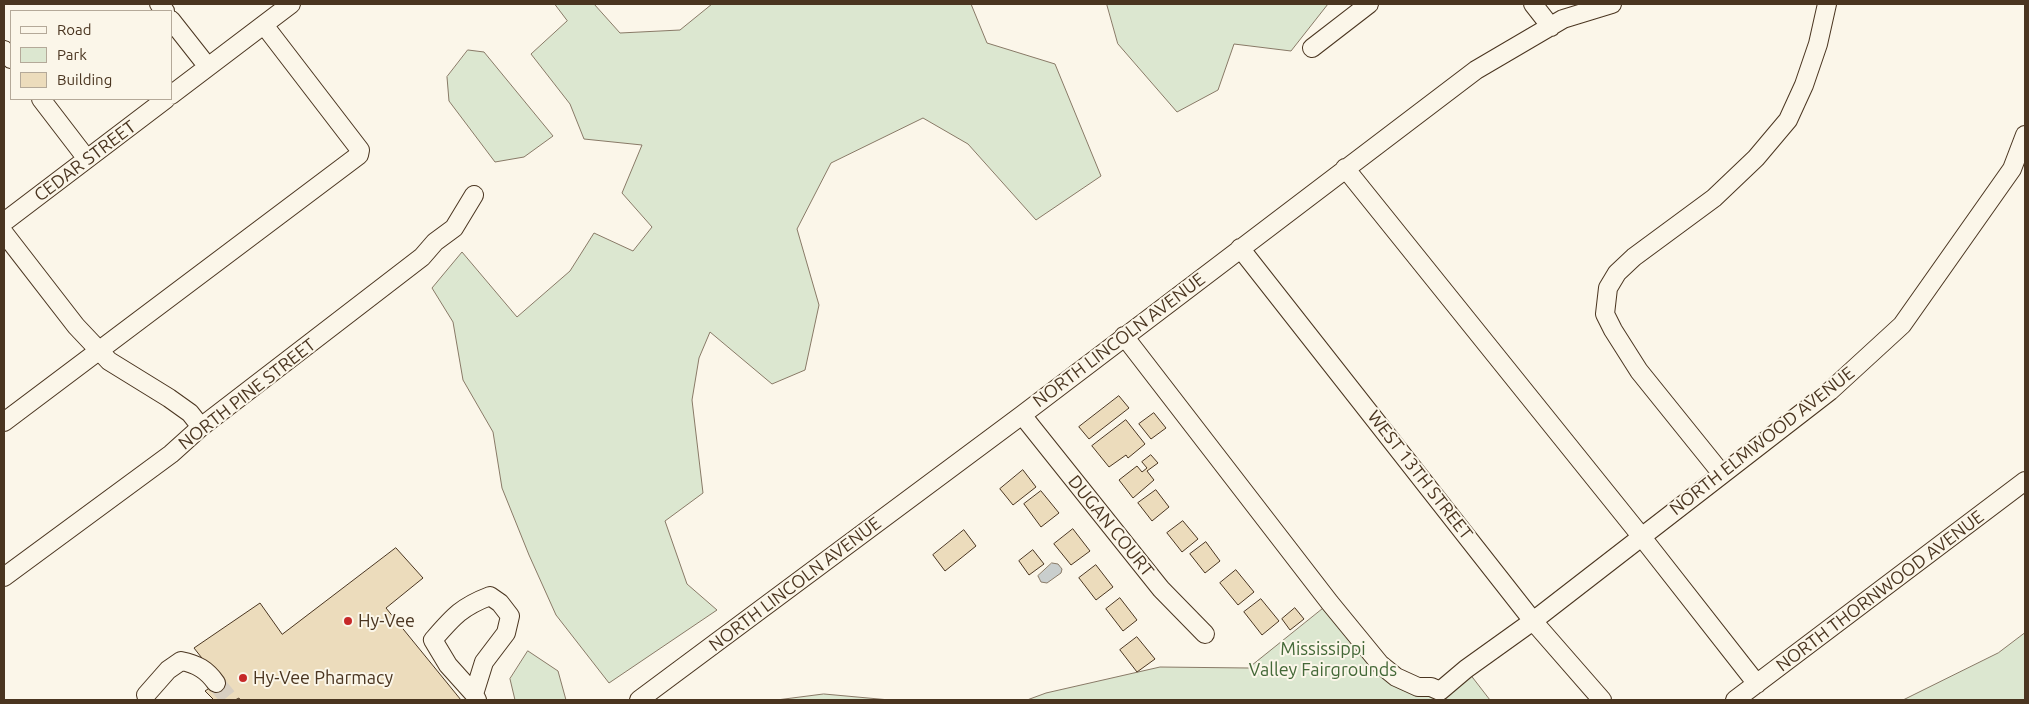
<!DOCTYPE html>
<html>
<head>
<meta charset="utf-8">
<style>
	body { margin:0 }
	#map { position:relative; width:2029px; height:704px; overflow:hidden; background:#fbf6e9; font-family:Ubuntu,sans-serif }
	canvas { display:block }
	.frame { position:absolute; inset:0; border:5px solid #4a3520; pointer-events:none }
	.legend { position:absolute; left:10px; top:10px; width:162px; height:90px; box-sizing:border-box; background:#fbf6e9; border:1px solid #b4a999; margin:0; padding:6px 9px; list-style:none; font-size:15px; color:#4a3520 }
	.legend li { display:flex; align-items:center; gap:10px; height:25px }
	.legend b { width:25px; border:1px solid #b4a999 }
</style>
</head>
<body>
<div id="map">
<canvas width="2029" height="704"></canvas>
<div class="frame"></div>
<ul class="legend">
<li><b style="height:6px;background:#fbf6e9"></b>Road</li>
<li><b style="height:14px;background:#dce7d0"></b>Park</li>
<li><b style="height:14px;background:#ecdcbc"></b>Building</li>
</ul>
</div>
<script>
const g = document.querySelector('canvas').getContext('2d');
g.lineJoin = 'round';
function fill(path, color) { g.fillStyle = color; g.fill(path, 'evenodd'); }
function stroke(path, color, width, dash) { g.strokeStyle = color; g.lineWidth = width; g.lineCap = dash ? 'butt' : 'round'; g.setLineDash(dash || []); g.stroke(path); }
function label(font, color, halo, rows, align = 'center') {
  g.font = font + ' Ubuntu,sans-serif'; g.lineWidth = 4; g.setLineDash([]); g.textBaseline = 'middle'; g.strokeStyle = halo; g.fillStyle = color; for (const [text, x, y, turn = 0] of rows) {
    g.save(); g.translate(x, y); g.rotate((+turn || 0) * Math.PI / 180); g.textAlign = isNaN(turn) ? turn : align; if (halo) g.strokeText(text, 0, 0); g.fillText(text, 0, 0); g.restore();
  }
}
const green = new Path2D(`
	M555,4H594L620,33L680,30L712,4H971L987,43L1055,64L1101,176L1036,220L968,144L923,118L831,163L797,229L819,305L805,370L772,384L710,332L699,358L692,400L703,493L665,521L687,584L717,610L609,683L556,615L529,555L502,488L493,432L463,380L453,322L432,288L462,252L517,317L570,271L594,233L633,251L652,227L622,193L642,145L584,139L570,104L531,54L567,21Z
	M1107,4H1328L1291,51L1234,44L1218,90L1177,112L1118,44Z
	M468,50L484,52L553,136L524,157L495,162L449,101L447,77Z
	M1330,603L1380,664L1431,687L1466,669L1490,700H1027L1046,693L1160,667L1248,668Z
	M2025,633V700H1903L1998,653Z
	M528,651L558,671L566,700H515L510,679Z
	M824,694L890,700H777Z`);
const water = new Path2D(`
	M1052,563L1058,564L1062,569L1061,573L1047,583L1041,582L1038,576Z`);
const building = new Path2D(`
	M1119,396L1129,408L1089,439L1079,427Z
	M1154,413L1166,428L1151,439L1139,424Z
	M1126,420L1145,444L1128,458L1126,455L1109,467L1092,446Z
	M1151,455L1158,463L1147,471L1154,480L1133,498L1119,480L1137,466L1142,472L1147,468L1142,462Z
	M1023,470L1036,487L1013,505L1000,489Z
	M1156,490L1169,507L1152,521L1138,503Z
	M1041,491L1059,513L1041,527L1024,504Z
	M1183,521L1198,539L1182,552L1167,533Z
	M1073,529L1090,551L1071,565L1054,544Z
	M964,530L976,546L945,571L933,555Z
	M1206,542L1220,561L1205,573L1190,554Z
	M396,548L423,578L386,608L461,700H240L239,698L235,700H214L205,691L220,681L194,648L260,603L282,634Z
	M1033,550L1044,564L1029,575L1019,561Z
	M1096,565L1113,587L1096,600L1079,578Z
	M1236,570L1254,592L1238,605L1220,583Z
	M1120,598L1137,620L1123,631L1106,609Z
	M1261,599L1279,621L1262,635L1244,612Z
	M1295,608L1304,619L1290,630L1282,619Z
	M1137,637L1155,659L1137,672L1120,650Z`);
const minorTunnel = new Path2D(`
	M216,683L230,700`);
const minor = new Path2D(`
	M159,4L165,11
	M1533,4L1551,27
	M171,20L208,67
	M1312,48L1369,4
	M4,50L11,59
	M171,95L291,4
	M41,99L87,159
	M1345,168L1641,536L1757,684
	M4,222L166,99
	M4,233L76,326L109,361L169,398L190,413L201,427
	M1240,248L1533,621L1602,700
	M1124,336L1330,603L1380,664L1396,677L1418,687H1431L1440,691L1466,669L1533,621L1830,391L1902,325L2012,169L2025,135
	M1022,415L1161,589L1205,634
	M4,422L359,155L360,150L264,25
	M1722,474L1639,371L1613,330L1605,314L1608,288L1617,273L1634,257L1714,198L1756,158L1788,120L1804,85L1818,44L1827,4
	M4,577L171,454L201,427L422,257L435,242L454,228L474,195
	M474,694L484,662L506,633L510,616L500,603L490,596C461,607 453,617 433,640L448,665L474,694L477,700
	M146,695L168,670L181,661C197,664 207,670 216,683
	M639,700L1022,415L1476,70L1563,19L1612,4
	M1735,700L2025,481`);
const markers = [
	[348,621,5,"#c62828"],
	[243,678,5,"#c62828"]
];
const streetNames = [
	["CEDAR STREET",85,161,-37],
	["NORTH LINCOLN AVENUE",1119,340,-37],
	["NORTH PINE STREET",247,394,-38],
	["NORTH ELMWOOD AVENUE",1762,441,-38],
	["WEST 13TH STREET",1420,475,52],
	["DUGAN COURT",1111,526,51],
	["NORTH LINCOLN AVENUE",795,584,-37],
	["NORTH THORNWOOD AVENUE",1880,591,-37]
];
const poiNames = [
	["Hy-Vee",358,621],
	["Hy-Vee Pharmacy",253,678]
];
const parkNames = [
	["Mississippi",1323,649],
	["Valley Fairgrounds",1323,670]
];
fill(green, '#dce7d0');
stroke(green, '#887966', 1);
fill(water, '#c9cecd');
stroke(water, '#887966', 1);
fill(building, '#ecdcbc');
stroke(building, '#4a3520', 1);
stroke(minorTunnel, '#d8cfc1', 18, [18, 9]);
stroke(minor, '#4a3520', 20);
stroke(minor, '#fbf6e9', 18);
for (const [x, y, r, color] of markers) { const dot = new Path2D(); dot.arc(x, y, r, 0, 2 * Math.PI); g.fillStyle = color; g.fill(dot); stroke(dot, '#fbf6e9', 2); }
label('18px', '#4a3520', '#fbf6e9', streetNames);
label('18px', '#4a3520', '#fbf6e9', poiNames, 'left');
label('18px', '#436837', '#fbf6e9', parkNames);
</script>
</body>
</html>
